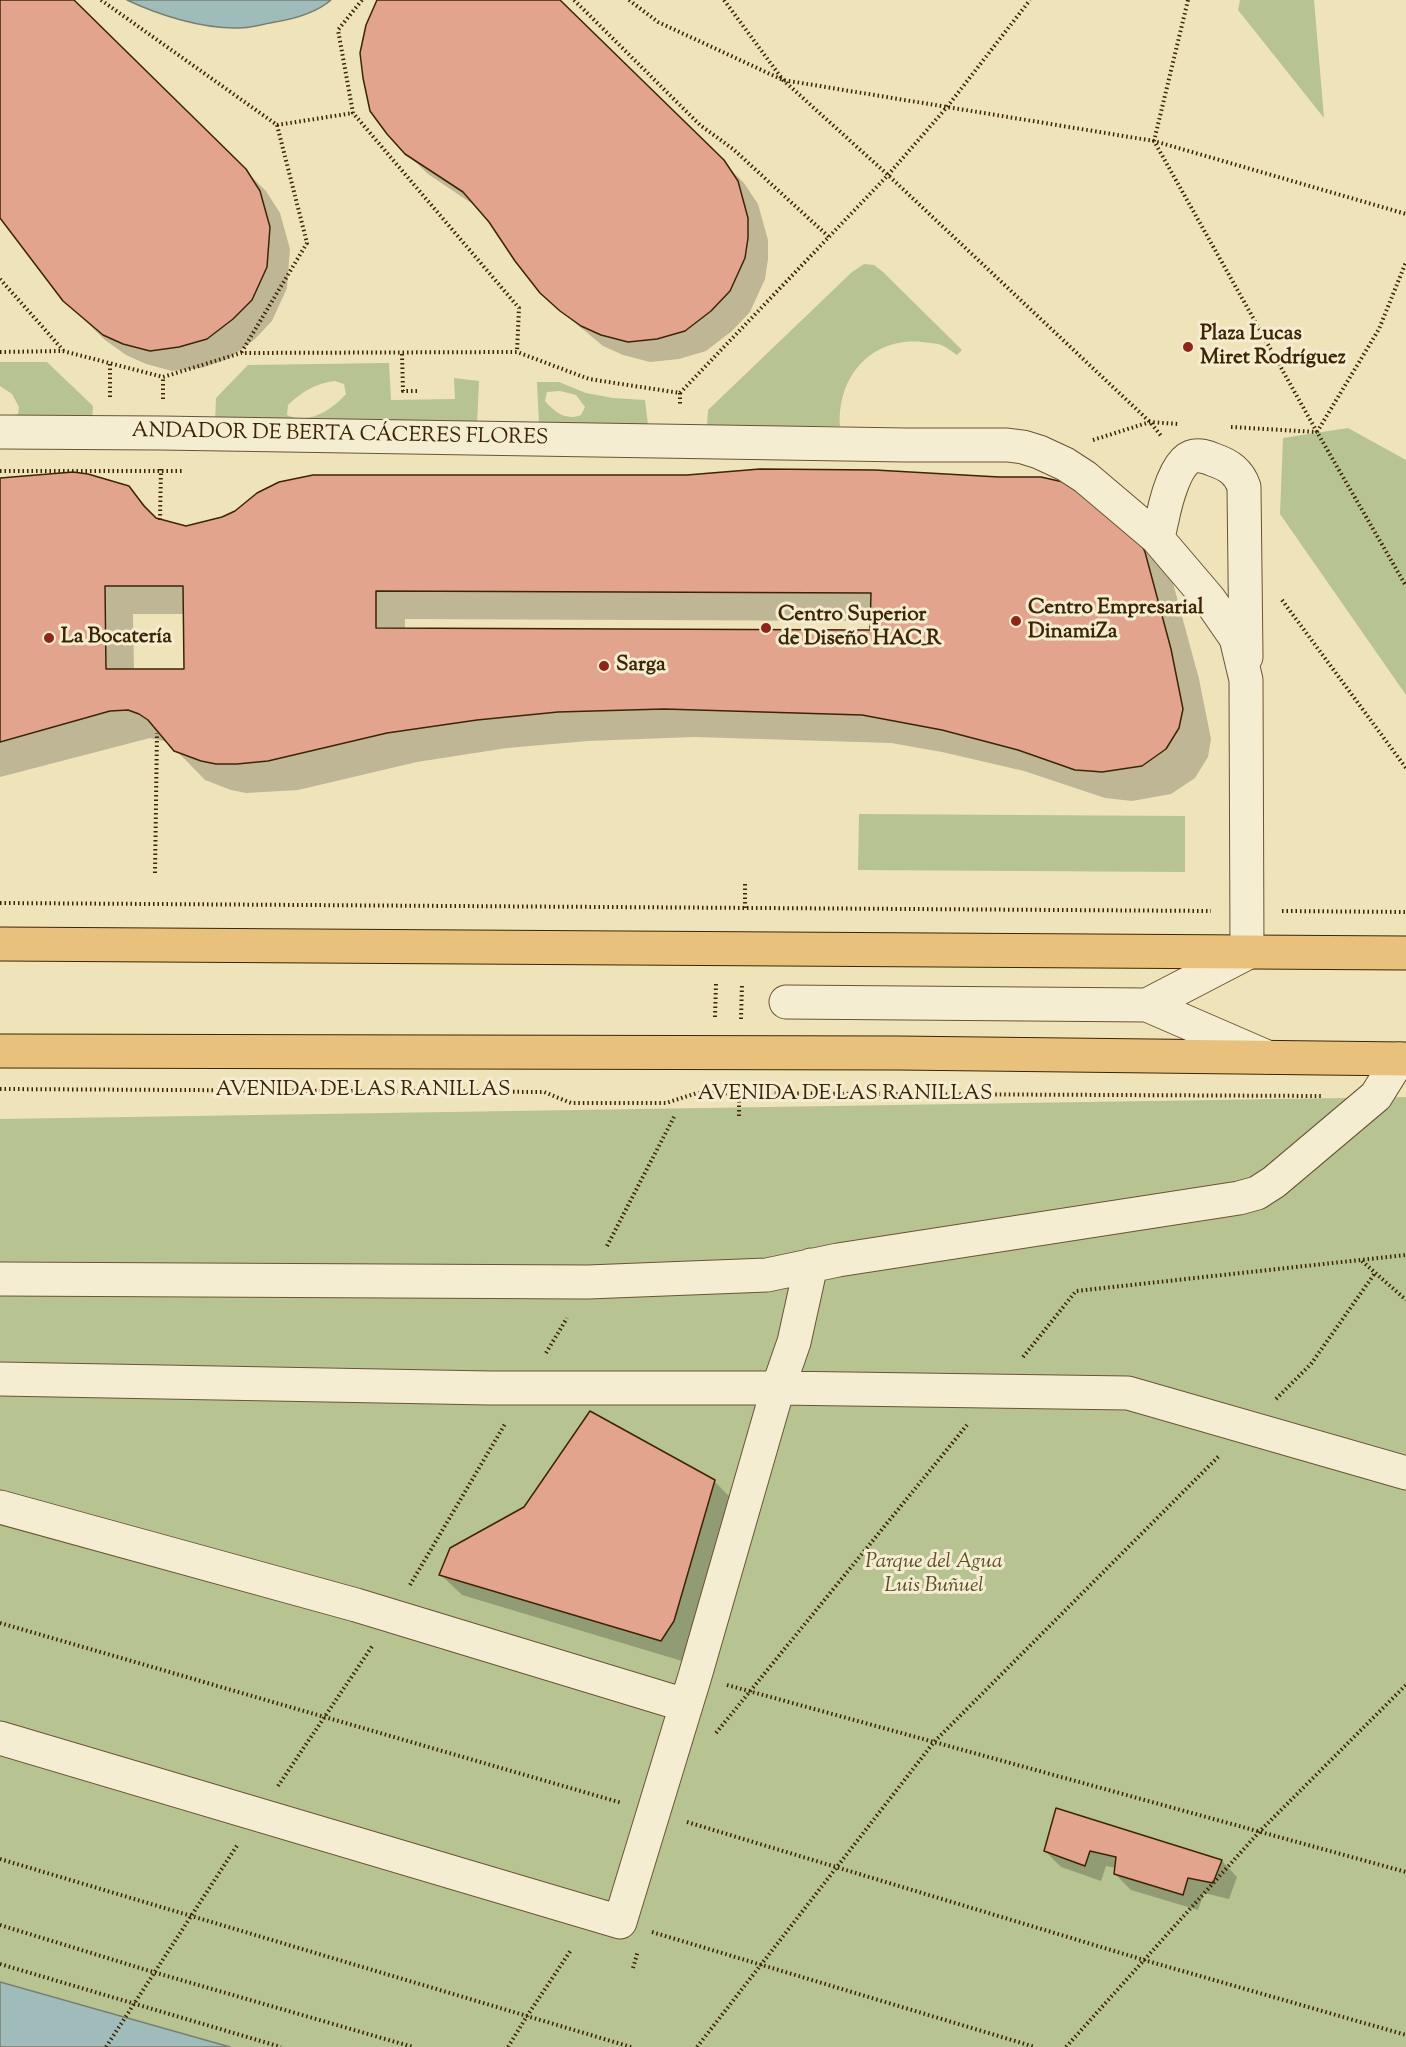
<!DOCTYPE html>
<html>
<head>
<meta charset="utf-8">
<style>
	body { margin:0 }
	canvas { display:block; background:#efe3ba }
</style>
</head>
<body>
<canvas width="1406" height="2047"></canvas>
<script>
const g = document.querySelector('canvas').getContext('2d');
g.lineJoin = 'round';
function fill(path, color) { g.fillStyle = color; g.fill(path, 'evenodd'); }
function stroke(path, color, width, dash) { g.strokeStyle = color; g.lineWidth = width; g.lineCap = dash ? 'butt' : 'round'; g.setLineDash(dash || []); g.stroke(path); }
function label(font, color, halo, rows, align = 'center') {
  g.font = font + ' "Sorts Mill Goudy",serif'; g.lineWidth = 6; g.setLineDash([]); g.textBaseline = 'middle'; g.strokeStyle = halo; g.fillStyle = color; for (const [text, x, y, turn = 0] of rows) {
    g.save(); g.translate(x, y); g.rotate((+turn || 0) * Math.PI / 180); g.textAlign = isNaN(turn) ? turn : align; if (halo) g.strokeText(text, 0, 0); g.fillText(text, 0, 0); g.restore();
  }
}
const green = new Path2D(`
	M1240,0H1314L1324,118L1238,10Z
	M864,264L874,265L882,271L962,350L957,355C952,352 947,347 941,345C936,343 928,343 922,342C871,337 837,377 840,426H707L708,410L852,272Z
	M0,362H47L93,406L92,422L9,416L18,414L19,407L12,394L0,386Z
	M389,363L391,400L455,399L454,378L479,381L477,425L215,422L216,398L248,365ZM335,381L344,384L346,394C332,410 309,425 287,415L288,405C303,391 314,384 335,381Z
	M537,382H559L586,393L613,398L645,400L648,425L539,424ZM560,391L576,395L585,407L581,415C567,421 554,412 545,401L547,392Z
	M1348,428L1406,460V695L1280,514L1283,438Z
	M859,814L1185,816V872L858,870Z
	M1406,1097V2047H0V1119Z`);
const water = new Path2D(`
	M127,0H331C316,13 294,19 275,22C263,24 251,28 239,28C202,29 159,15 127,0Z
	M0,1982L230,2047H0Z`);
const shadow = new Path2D(`
	M0,0H74L266,191L280,213L290,249L287,288L272,321L254,340L228,359L201,368L172,371L146,364L126,355L105,340L64,300L38,269L12,229L0,216Z
	M379,0H560L744,183L758,204L768,240V259L765,279L750,312L732,331L706,351L679,359L650,362L623,355L603,346L563,313L541,292L480,209L428,174L406,153Z
	M0,479L128,487L160,521L186,528L1071,486L1166,565L1173,583L1199,679L1211,739L1208,757L1195,778L1171,794L1132,801L1105,798L1024,771L942,752L891,743L694,737L588,741L507,748L417,762L298,790L246,793L231,790L205,780L168,742L150,738L0,777ZM133,614H185V670L134,671ZM405,619L872,621V631L405,630Z
	M714,1481L735,1502L682,1661L462,1595L441,1575L525,1508Z
	M1057,1810L1222,1861L1237,1877L1229,1899L1204,1893L1198,1910L1131,1890L1115,1874L1116,1868L1106,1866L1101,1881L1061,1867L1045,1851Z`);
const building = new Path2D(`
	M0,0H74L246,169L260,191L270,227L267,267L252,300L233,319L207,339L179,347L150,351L123,344L103,335L63,301L0,218Z
	M377,0H560L724,160L738,181L748,218V238L745,258L730,291L711,311L685,331L657,339L628,342L601,335L581,326L560,311L540,293L515,261L489,222L463,192L405,154L387,134L370,111L363,78L360,53L366,25Z
	M760,469L875,470L999,477H1041L1072,484L1137,535L1145,552L1171,649L1183,709L1179,728L1166,749L1142,766L1102,772L1090,771L1075,770L1018,750L942,730L862,715L664,709L558,712L477,720L387,733L268,761L237,764H216L201,761L174,751L148,720L139,714L128,710L110,711L0,742V478L73,472L88,474L129,486L144,506L156,518L186,526L222,517L235,511L257,493L279,482L313,475H687ZM105,586H183L184,669H106ZM376,591L871,593L870,630L376,628Z
	M590,1411L715,1480L674,1621L661,1641L439,1575L450,1548L524,1507Z
	M1056,1808L1222,1860L1213,1883L1188,1878L1183,1895L1114,1874L1116,1857L1090,1851L1085,1866L1044,1851Z`);
const path = new Path2D(`
	M101,0L277,125L307,243L241,353
	M362,0L338,30L353,113L519,308L517,352
	M574,0L700,125L733,149L829,237
	M629,0L658,22L783,80L1154,141L1406,214
	M724,0L783,80L888,175L1150,422L1162,437
	M1188,0L1154,141L1317,432L1406,586
	M277,125L353,113
	M0,279L63,350
	M0,352L63,351L163,377L241,353L517,352L589,379L680,393V406
	M402,354L403,391H419
	M110,364V397H112
	M680,393L888,175L947,107L1030,0
	M163,399V377
	M1231,427L1317,432
	M1317,432L1379,329L1406,262
	M1093,440L1150,422L1178,424
	M0,471H184
	M160,520L161,469
	M1282,600L1406,768
	M155,873L157,733
	M0,903L1211,911
	M745,908V884
	M1282,911L1406,912
	M715,1017L716,983
	M741,1019L742,984
	M0,1089L544,1092L571,1103H666L697,1093L1321,1096
	M739,1116V1092
	M607,1246L675,1115
	M1362,1261L1406,1300
	M546,1353L567,1318
	M1023,1357L1076,1291L1406,1255
	M1276,1399L1311,1364L1375,1273
	M410,1585L505,1424
	M0,1623L622,1803
	M727,1685L1406,1872
	M716,1733L967,1425
	M278,1786L373,1645
	M687,1822L1144,1960L1406,2035
	M0,1859L631,2047
	M0,1925L153,1972L413,2047
	M652,1932L1035,2047
	M633,1968L638,1951
	M106,2047L238,1844
	M508,2047L527,2016L571,1950
	M697,2047L934,1742L1220,1455
	M1066,2047L1260,1831L1406,1685`);
const minor = new Path2D(`
	M0,432L161,433L906,445H1007L1023,447L1039,452L1065,464L1085,477L1157,538L1209,599L1236,638L1246,680L1247,953L1147,1005
	M1157,538C1160,533 1160,527 1162,520C1165,505 1175,463 1191,457C1199,454 1207,457 1214,460C1229,465 1239,472 1244,487L1246,657
	M786,1002L1147,1005L1267,1057
	M0,1279L588,1282L767,1275L838,1260L1239,1198L1257,1193L1274,1182L1376,1096L1399,1059
	M0,1379L490,1388H778L1128,1393L1406,1473
	M0,1507L356,1605L685,1705
	M0,1738L620,1922L695,1676L778,1388L794,1342L811,1265`);
const major = new Path2D(`
	M0,944L1406,953
	M0,1051L898,1053L1406,1059`);
const pathBridge = new Path2D(`
	M0,1964L281,2047`);
const markers = [
	[1188,347,6,"#8f2418"],
	[1016,621,6,"#8f2418"],
	[766,628,6,"#8f2418"],
	[49,638,6,"#8f2418"],
	[604,666,6,"#8f2418"]
];
const poiNames = [
	["Plaza Lucas",1200,335],
	["Miret Rodríguez",1200,359],
	["Centro Empresarial",1028,609],
	["DinamiZa",1028,633],
	["Centro Superior",778,616],
	["de Diseño HAC_R",778,640],
	["La Bocatería",61,638],
	["Sarga",616,666]
];
const streetNames = [
	["ANDADOR DE BERTA CÁCERES FLORES",340,436,1],
	["AVENIDA DE LAS RANILLAS",363,1091],
	["AVENIDA DE LAS RANILLAS",845,1095]
];
const parkNames = [
	["Parque del Agua",934,1563],
	["Luis Buñuel",934,1587]
];
fill(green, '#b7c491');
fill(water, '#9fbbba');
stroke(water, '#787f71', 1.5);
fill(shadow, '#0003');
fill(building, '#e3a48d');
stroke(building, '#3d2504', 1.5);
stroke(minor, '#6a5432', 35);
stroke(major, '#3d2504', 35);
stroke(path, '#3d2504', 4, [1.5, 3]);
stroke(minor, '#f5edd2', 33);
stroke(major, '#e8c27d', 33);
stroke(pathBridge, '#3d2504', 4, [1.5, 3]);
for (const [x, y, r, color] of markers) { const dot = new Path2D(); dot.arc(x, y, r, 0, 2 * Math.PI); g.fillStyle = color; g.fill(dot); stroke(dot, '#f5edd2', 2); }
label('bold 21px', '#3d2504', '#f5edd2', poiNames, 'left');
label('21px', '#3d2504', '#f5edd2', streetNames);
label('italic 21px', '#5c4d27', '#f5edd2', parkNames);
</script>
</body>
</html>
